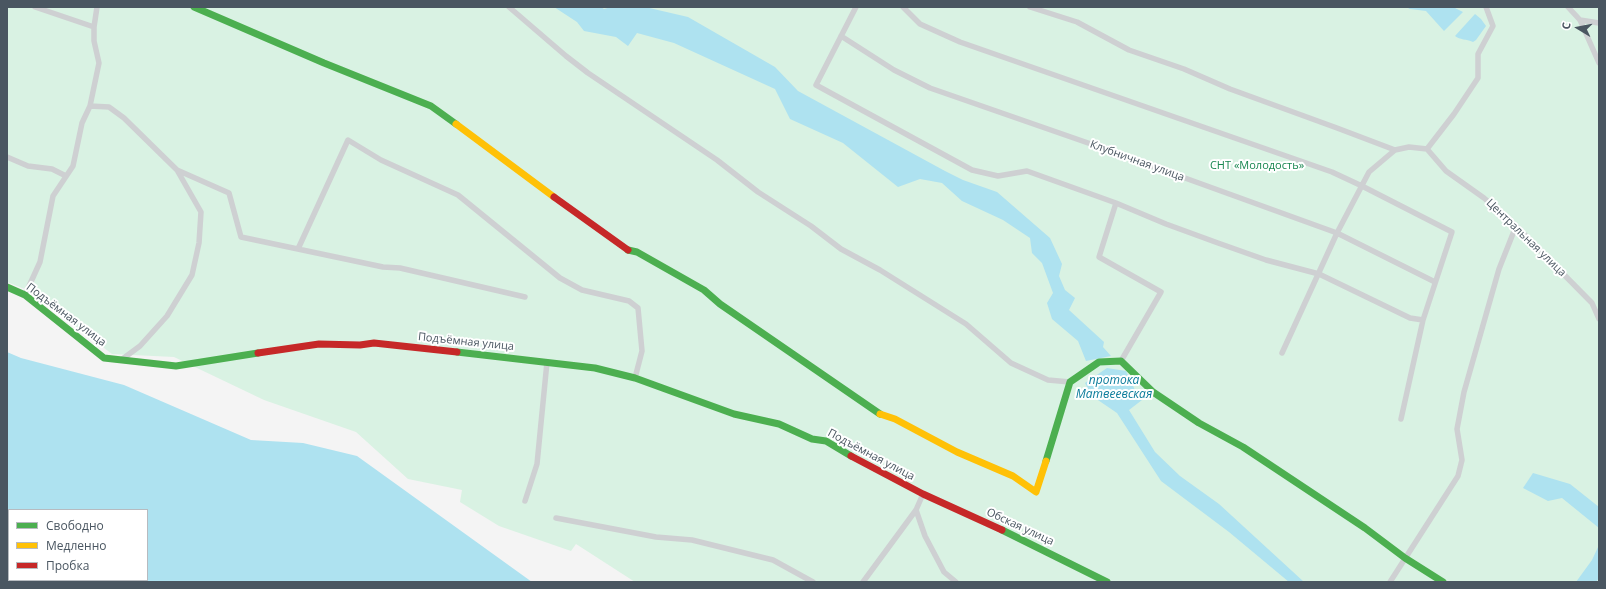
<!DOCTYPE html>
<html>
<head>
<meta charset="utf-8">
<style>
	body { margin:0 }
	#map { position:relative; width:1606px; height:589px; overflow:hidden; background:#f4f4f4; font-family:"Open Sans",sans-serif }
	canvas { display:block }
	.frame { position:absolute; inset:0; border:8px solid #4a5661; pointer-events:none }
	.legend { position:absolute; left:8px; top:509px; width:140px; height:72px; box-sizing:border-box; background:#fff; border:1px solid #b7bbc0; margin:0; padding:5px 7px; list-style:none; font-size:12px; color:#4a5661 }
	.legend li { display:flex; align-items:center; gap:8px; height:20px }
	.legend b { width:20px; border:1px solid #b7bbc0 }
	.north { position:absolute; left:1558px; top:8px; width:40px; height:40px; -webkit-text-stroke:3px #fff; paint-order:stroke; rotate:280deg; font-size:11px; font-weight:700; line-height:16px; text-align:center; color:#4a5661 }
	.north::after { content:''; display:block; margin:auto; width:14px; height:18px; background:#4a5661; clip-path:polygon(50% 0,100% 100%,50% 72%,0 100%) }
</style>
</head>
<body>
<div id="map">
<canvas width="1606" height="589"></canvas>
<div class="frame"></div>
<ul class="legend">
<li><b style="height:5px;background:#4caf50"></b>Свободно</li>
<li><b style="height:5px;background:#ffc107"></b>Медленно</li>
<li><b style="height:5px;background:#c62828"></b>Пробка</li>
</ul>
<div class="north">С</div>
</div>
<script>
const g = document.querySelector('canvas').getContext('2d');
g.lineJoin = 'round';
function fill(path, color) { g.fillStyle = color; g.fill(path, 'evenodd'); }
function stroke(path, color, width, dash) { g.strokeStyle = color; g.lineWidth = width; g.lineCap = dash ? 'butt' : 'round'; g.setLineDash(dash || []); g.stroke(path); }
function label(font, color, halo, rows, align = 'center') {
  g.font = font + ' "Open Sans",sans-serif'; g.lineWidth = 4; g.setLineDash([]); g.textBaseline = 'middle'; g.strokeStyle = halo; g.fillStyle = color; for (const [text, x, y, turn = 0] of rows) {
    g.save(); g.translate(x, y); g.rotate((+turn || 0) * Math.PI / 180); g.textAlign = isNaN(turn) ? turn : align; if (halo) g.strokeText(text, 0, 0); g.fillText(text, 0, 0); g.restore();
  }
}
const green = new Path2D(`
	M7,7H1599V582H635L576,544L571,551L499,526L460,502L462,490L408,479L356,432L264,400L174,357L112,354L27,290L7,282Z`);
const water = new Path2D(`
	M554,7H601L604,9L611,7H645L688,17L775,67L798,91L945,171L963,180L997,192L1050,238L1062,264L1059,276L1065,290L1075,298L1069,310L1104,342L1103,347L1111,356L1086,361L1078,341L1052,319L1047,303L1053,293L1042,263L1032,253L1030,238L1003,220L962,201L942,183L920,179L898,187L843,143L790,119L775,89L674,43L637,33L628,46L616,37L584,31L577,22Z
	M1406,7H1453L1463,12L1444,31L1426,11L1410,9Z
	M1475,14L1481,19L1486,26L1476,40L1473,42C1466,39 1460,40 1455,36Z
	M7,352L21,358L124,385L251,440L303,443L357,456L532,582H7ZM9,510H147V580H9Z
	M1107,368L1126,371L1135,390L1143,394L1142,400L1129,410L1155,452L1180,476L1219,504L1304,582H1289L1229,532L1161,481L1117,413L1092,396L1085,383Z
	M1533,473L1570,484L1599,507V528L1562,498L1548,501L1523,488Z
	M1599,545V578L1596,582H1576L1592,560Z`);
const street = new Path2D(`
	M35,7L94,27
	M509,7L566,56L588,73L717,160L758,192L811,226L841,249L880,270L966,324L1011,363L1048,380L1070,382
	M856,7L816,85L972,170L998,176L1027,171L1116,203L1166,224L1218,243L1266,260L1319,274L1410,318L1423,320
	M903,7L920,24L960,42L1332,172L1362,186L1452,232L1423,320L1401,419
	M1030,7L1077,22L1129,50L1184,69L1230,89L1337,128L1395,150
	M1568,7L1580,20L1599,63
	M1580,20L1599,23
	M841,36L894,70L930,88L1091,144L1337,233L1435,282
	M90,106L109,107L124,118L177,170L229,193L241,237L383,267L400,268L525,297
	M1427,149L1446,171L1484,198L1516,226L1592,303L1599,319
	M1427,149L1454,114L1478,78V54L1493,26L1486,7
	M7,157L28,166L52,169L66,176
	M1116,203L1099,257L1161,292L1121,361
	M298,249L348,140L381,160L458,195L560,278L582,290L629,301L638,308L642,351L635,378
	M25,295L40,262L53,196L73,166L82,123L90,106L99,63L94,41V27L97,7
	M1282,353L1337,233L1369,172L1395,150L1409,147L1427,149
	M121,360L140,346L167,316L192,275L199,243L201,212L177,170
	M525,501L537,464L547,362
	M916,510L925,536L944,572L956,582
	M556,518L656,537L692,540L773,560L813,582
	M863,582L916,510L923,494
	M1390,582L1458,476L1462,460L1457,429L1464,392L1499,269L1516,226`);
const fast = new Path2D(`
	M194,7L324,63L431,106L456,124
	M628,250L637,252L704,290L720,304L880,414
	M7,287L25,295L104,358L176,366L258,353
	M457,352L595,368L635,378L734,414L779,424L812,439L826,441L851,456
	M1046,461L1070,382L1099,362L1121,361L1153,392L1199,423L1243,447L1365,528L1405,558L1443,582
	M1002,530L1107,582`);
const slow = new Path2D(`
	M456,124L554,197
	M880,414L895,419L957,452L1013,476L1036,492L1046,461`);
const jam = new Path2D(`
	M554,197L628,250
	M258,353L319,344L360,345L374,343L457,352
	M851,456L923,494L1002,530`);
const streetNames = [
	["Клубничная улица",1137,161,20],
	["Центральная улица",1526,238,44],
	["Подъёмная улица",66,315,37],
	["Подъёмная улица",466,342,6],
	["Подъёмная улица",871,455,28],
	["Обская улица",1020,527,25]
];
const parkNames = [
	["СНТ «Молодость»",1257,166]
];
const waterNames = [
	["протока",1114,381],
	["Матвеевская",1114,395]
];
fill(green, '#d9f2e3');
fill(water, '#aee2f0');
stroke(street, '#ced0d2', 5.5);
stroke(fast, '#4caf50', 7);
stroke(slow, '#ffc107', 7);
stroke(jam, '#c62828', 7);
label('11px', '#4a5661', '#fff', streetNames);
label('11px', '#17864f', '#fff', parkNames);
label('italic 12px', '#0c7c9b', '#fff', waterNames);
</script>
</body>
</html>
